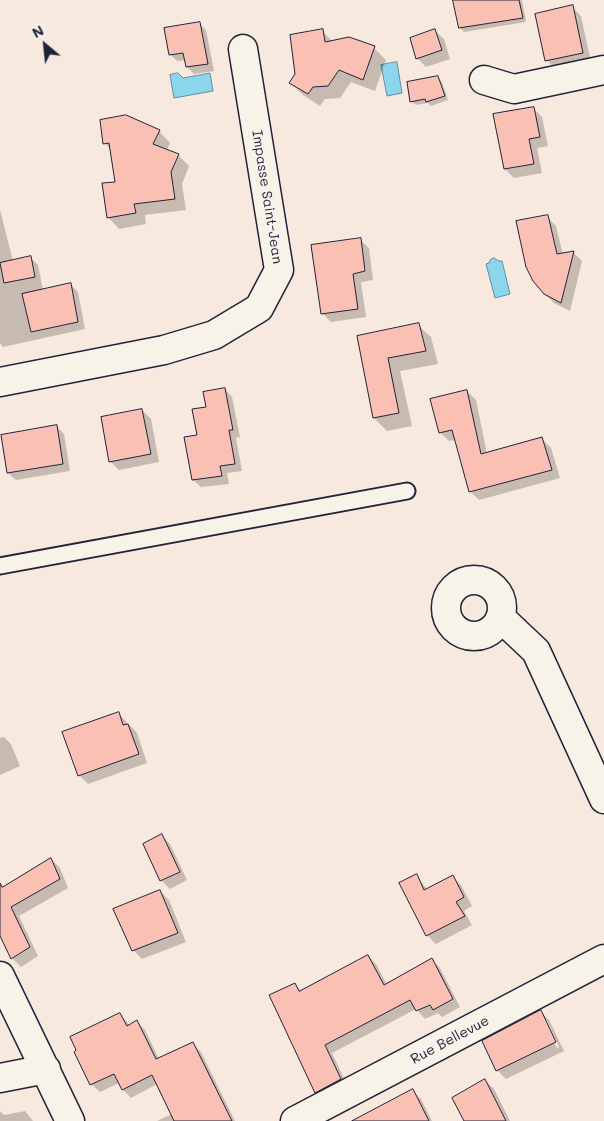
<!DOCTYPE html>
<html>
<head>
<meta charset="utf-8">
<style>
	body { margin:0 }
	#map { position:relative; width:604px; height:1121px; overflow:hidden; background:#f8e9de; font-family:Mali,sans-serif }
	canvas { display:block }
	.north { position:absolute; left:20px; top:20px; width:50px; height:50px; -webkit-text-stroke:4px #f7f3e8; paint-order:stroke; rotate:332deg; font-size:14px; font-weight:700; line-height:20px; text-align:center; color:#22223b }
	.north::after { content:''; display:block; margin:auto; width:18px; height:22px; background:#22223b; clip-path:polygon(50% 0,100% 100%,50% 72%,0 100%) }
</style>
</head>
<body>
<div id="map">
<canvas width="604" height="1121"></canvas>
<div class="north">N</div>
</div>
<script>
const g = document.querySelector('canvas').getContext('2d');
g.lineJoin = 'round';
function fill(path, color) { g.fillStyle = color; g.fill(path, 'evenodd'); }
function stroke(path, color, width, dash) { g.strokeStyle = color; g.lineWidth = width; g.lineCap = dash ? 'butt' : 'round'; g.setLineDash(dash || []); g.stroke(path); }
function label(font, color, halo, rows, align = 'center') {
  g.font = font + ' Mali,sans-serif'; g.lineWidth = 4; g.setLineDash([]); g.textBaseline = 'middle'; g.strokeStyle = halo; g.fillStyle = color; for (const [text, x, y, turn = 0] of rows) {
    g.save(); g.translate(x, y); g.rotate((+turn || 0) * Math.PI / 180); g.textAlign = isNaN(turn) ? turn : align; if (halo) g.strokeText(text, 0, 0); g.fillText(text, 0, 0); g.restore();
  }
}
const water = new Path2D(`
	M397,62L402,93L387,96L381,65Z
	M178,73L183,78L210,73L213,91L174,98L170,75Z
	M494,258L499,261H502L510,294L495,298L486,264L489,263L490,260Z`);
const shadow = new Path2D(`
	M454,0H522L526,22L464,32L460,28Z
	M572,7L581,16L591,62L555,69L547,60Z
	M199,23L206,30L214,71L194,74L187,67L186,60L177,61L170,54Z
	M322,31L333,42L374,48L386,60L375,91L351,82L340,98L325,99L320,106L303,95L291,83Z
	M435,31L444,39L450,59L426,67L417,58Z
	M438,78L442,82L448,100L431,106L428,103L416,105L411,101Z
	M533,108L542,117L548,146L537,148L542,173L514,178L505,169Z
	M159,131L170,143L167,150L178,155L189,166L182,184L186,210L145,215L146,224L119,229L108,217L116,183L111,150L105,143Z
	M0,210L13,261L30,257L38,265L43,290L70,284L78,292L85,329L3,347L0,343Z
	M547,217L556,226L563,255L574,253L582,261L570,311L554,303L545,294Z
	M360,240L369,248L373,280L361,282L366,317L331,322L322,313Z
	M418,325L431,337L438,364L400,371L412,426L387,431L374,418L359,337Z
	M225,389L232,397L240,437L236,438L242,471L227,473L229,484L201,487L193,480L207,408Z
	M467,391L476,400L487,454L542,439L551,448L560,478L479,500L470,491L456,440L449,441L440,432Z
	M142,410L151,419L159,462L119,470L110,461Z
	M56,426L64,434L70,471L16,480L8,473Z
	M118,713L137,733L147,763L88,784L79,775Z
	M4,737L11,744L20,766L0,775V738Z
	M162,836L170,844L187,880L170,889L161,880L145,844Z
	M51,859L60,868L68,888L19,916L38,956L21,967L12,958L0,934V889Z
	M416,876L427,889L452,876L461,885L472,906L464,911L472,925L436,944L427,935Z
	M160,891L169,900L186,942L142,959L133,950Z
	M368,956L376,964L387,985L432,960L440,968L460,1007L442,1017L438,1013L425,1019L416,1009L332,1053L348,1087L324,1100L316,1092L295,984L301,991Z
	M540,1011L549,1020L564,1051L506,1079L497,1070ZM544,1020H547L559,1047L557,1048Z
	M120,1014L130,1026L137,1022L145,1030L159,1059L193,1044L201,1052L235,1121H157L172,1114L157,1084L131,1098L123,1090L119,1083L100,1092L91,1084Z
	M485,1080L494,1089L510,1121H465Z
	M412,1090L421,1099L432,1121H361Z
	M0,1111L4,1115L25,1111L33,1121H0Z`);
const building = new Path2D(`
	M453,0H519L523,18L459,28Z
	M573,5L583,53L545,61L535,14Z
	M200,22L208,64L186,67L183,53L169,55L164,28Z
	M323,29L325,42L349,37L375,46L363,80L339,70L328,86L313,87L308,94L289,83L295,74L290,35Z
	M435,29L442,50L416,59L410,38Z
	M438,76L445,96L426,102L425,99L410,102L407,82Z
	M534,107L540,137L529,139L534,164L504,169L493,114Z
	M126,115L160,130L153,144L179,154L171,172L175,199L134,204L136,213L107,218L102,183L115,182L109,143L103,144L100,120Z
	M548,215L557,254L574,251L561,303L544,294L533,281L526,267L516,221Z
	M361,238L365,271L353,274L358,309L321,314L311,245Z
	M31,256L35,277L4,283L0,263Z
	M71,283L78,322L31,332L22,294Z
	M419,323L426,351L388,358L399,413L373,418L357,336Z
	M225,388L233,430H229L235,464L220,466L222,476L192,480L184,437L197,435L192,409L206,407L203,392Z
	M467,390L481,454L542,437L552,470L469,492L452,430L439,433L430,399Z
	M142,409L151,454L109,462L101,417Z
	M57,425L63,464L7,473L1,435Z
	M119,712L123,725L128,724L139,754L78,776L62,732Z
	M162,834L180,872L160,881L143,844Z
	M51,858L60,879L11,907L30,947L11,959L0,936V883L2,887Z
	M417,874L424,890L453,875L464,897L456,902L465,916L426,936L399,883Z
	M160,890L178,933L132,951L113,909Z
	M368,955L384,985L432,958L453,999L433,1010L430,1005L416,1011L410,1000L325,1045L341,1079L315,1093L269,995L295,983L299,991Z
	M541,1010L556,1042L496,1071L482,1041Z
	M120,1013L127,1026L137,1020L156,1059L193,1042L232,1121H174L152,1075L122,1090L114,1074L90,1085L74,1052L76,1050L70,1037Z
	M485,1079L506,1121H464L452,1098Z
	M413,1089L429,1121H352Z`);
const service = new Path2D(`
	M0,566L407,491`);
const minor = new Path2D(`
	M484,80L514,89L604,70
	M0,382L164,350L214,335L259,308L279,270L243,49
	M446 608a28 28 0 1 1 56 0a28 28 0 1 1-56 0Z
	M501,618L536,651L604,799
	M0,976L70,1121
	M0,1078L46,1069
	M295,1121L604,959`);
const streetNames = [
	["Impasse Saint-Jean",267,197,81],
	["Rue Bellevue",450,1040,-28]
];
fill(water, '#8cd6ec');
stroke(water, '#628ea5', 1);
fill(shadow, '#0003');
fill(building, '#fbc0b4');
stroke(building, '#22223b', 1);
stroke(service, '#22223b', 19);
stroke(minor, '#22223b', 31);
stroke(service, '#f7f3e8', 15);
stroke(minor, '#f7f3e8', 28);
label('14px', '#22223b', '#f7f3e8', streetNames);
</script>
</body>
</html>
